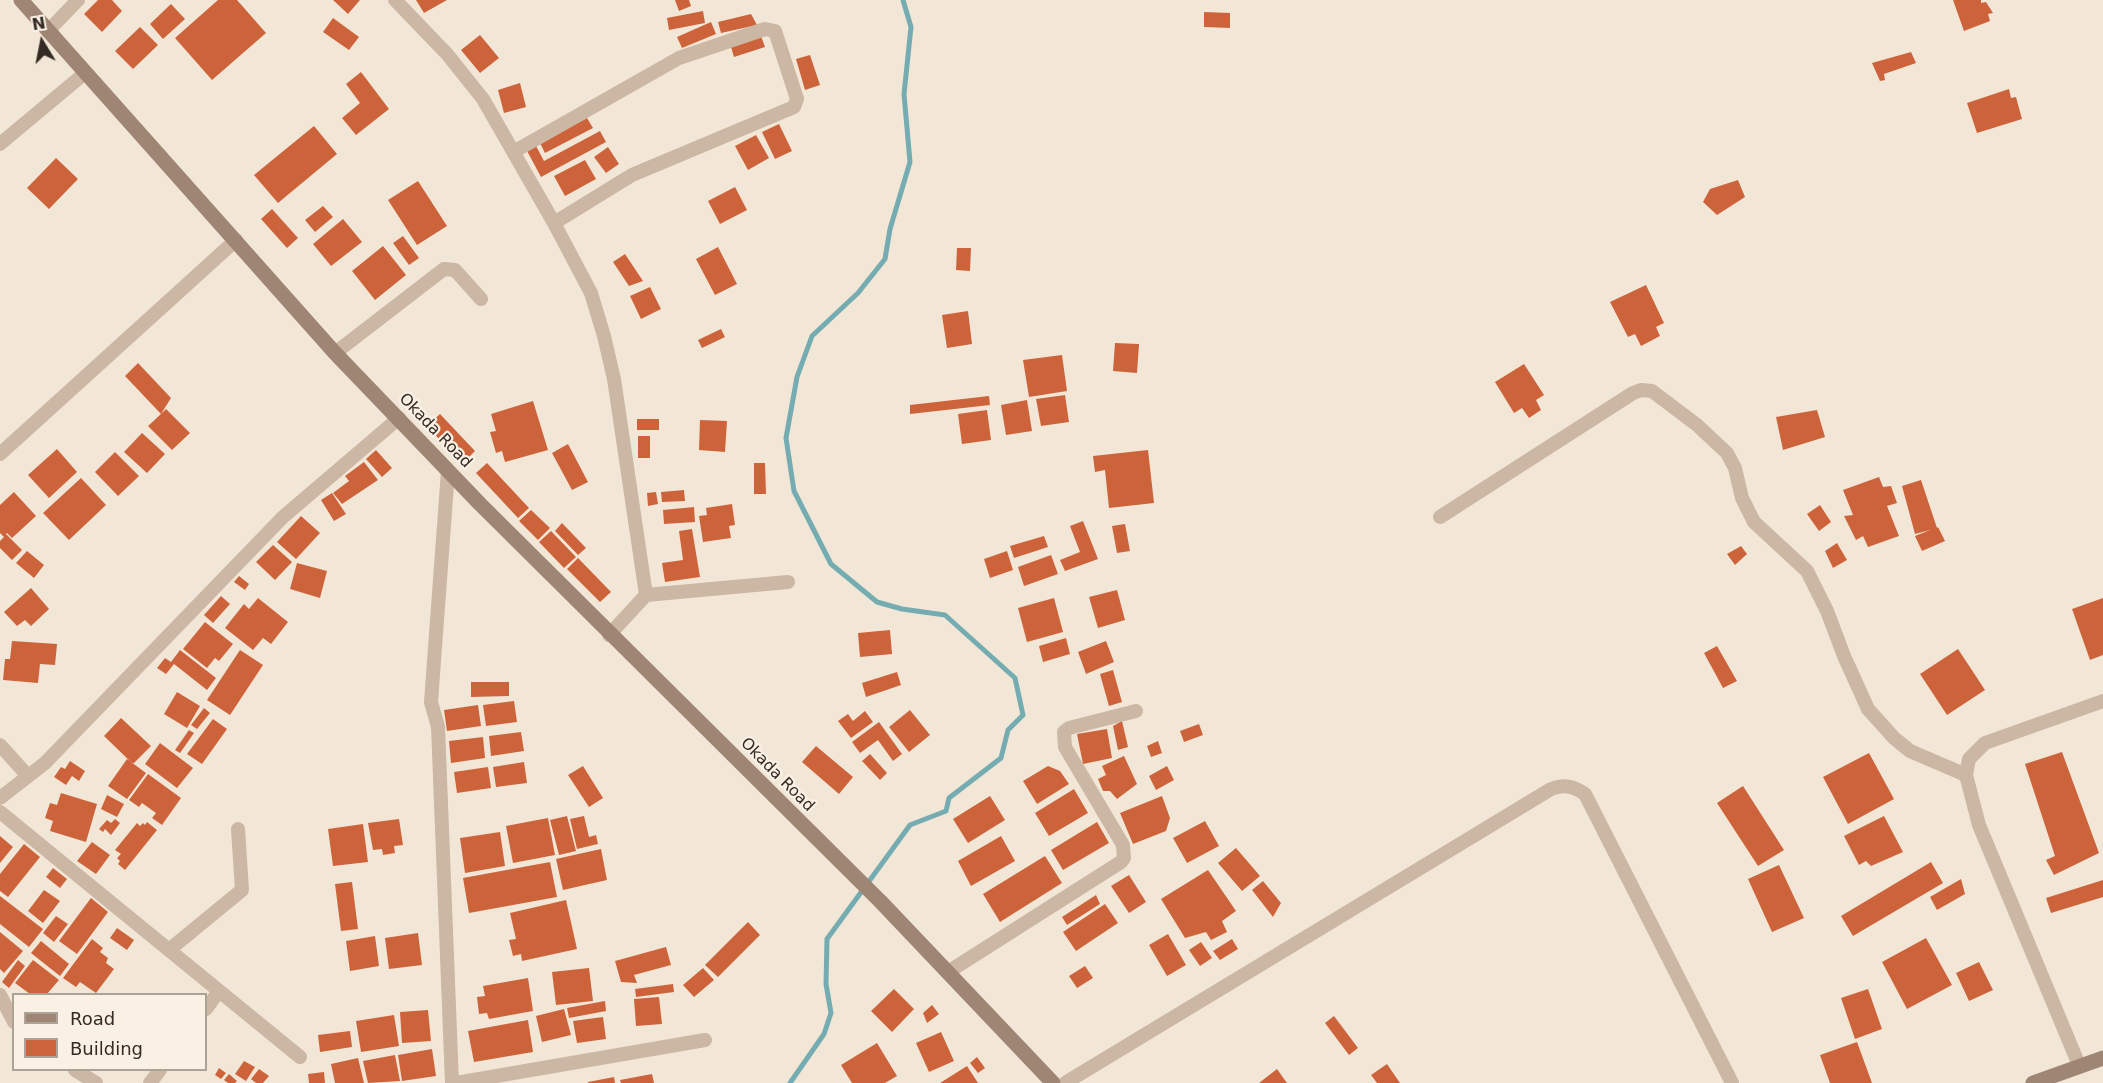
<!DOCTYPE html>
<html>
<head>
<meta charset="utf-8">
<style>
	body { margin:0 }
	#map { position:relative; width:2103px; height:1083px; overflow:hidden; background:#f2e7d7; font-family:"DejaVu Sans",sans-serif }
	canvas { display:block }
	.legend { position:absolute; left:12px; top:993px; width:195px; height:78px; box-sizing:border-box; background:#faf1e4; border:2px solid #aba298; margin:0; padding:8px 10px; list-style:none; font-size:18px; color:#352b25 }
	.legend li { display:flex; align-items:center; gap:12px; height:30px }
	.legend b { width:30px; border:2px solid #aba298 }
	.north { position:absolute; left:12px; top:12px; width:60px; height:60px; -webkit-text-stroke:4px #faf1e4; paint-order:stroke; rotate:350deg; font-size:16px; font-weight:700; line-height:24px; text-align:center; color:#352b25 }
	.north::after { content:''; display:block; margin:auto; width:21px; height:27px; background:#352b25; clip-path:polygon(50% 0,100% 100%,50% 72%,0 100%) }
</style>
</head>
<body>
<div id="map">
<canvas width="2103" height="1083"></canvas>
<ul class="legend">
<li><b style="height:8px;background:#9f8574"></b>Road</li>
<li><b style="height:16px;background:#cd633b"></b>Building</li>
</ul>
<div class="north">N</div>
</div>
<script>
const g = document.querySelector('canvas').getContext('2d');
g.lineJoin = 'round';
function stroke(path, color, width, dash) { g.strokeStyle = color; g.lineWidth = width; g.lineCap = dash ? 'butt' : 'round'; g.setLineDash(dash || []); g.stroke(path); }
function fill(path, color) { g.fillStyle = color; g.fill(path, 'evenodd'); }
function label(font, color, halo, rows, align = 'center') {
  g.font = font + ' "DejaVu Sans",sans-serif'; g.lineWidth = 4.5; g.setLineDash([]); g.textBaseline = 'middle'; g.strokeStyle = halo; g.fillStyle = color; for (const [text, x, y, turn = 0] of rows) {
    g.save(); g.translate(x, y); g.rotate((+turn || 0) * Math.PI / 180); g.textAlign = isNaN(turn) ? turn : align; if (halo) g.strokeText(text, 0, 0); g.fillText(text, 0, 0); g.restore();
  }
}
const stream = new Path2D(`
	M790,1083L824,1034L831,1013L826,984L827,939L910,825L946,811L949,798L1001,758L1008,730L1023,715L1015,678L945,615L902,609L877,602L831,564L794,491L786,438L797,377L812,336L858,293L885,259L890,229L910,162L904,94L911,27L903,0`);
const building = new Path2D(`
	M98,0H112L122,11L102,32L84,14Z
	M218,0H237L266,33L212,80L175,38Z
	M333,0H360L348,14Z
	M416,0H447L424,13Z
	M675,0H689L691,6L679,11Z
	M1953,0H1981V3L1986,2L1993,13L1988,14L1990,21L1964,31Z
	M171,4L185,19L163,39L150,24Z
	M703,11L705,23L669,30L667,18Z
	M1204,12L1230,13V28L1204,27Z
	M751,14L757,25L721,33L718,22Z
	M333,18L359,37L349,50L323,32Z
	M711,22L716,34L682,48L677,37Z
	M140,27L158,45L133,69L115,51Z
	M480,35L499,58L480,73L461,50Z
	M761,36L765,47L734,57L731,47Z
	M1911,52L1916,63L1884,74L1885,80L1880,81L1872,63Z
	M810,55L820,85L805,90L796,59Z
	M361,72L389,109L356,135L342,118L360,103L346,84Z
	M520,83L526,107L504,113L498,90Z
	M2009,89L2011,98L2016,97L2022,119L1977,133L1967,103Z
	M587,118L593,128L545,153L540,143Z
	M779,124L792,151L775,159L762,132Z
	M314,126L337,154L278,203L254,175Z
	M600,131L606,142L541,177L526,149L535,144L544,161Z
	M756,135L769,158L748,170L735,146Z
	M608,147L619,164L606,173L594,157Z
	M56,158L78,179L49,209L27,188Z
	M585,160L596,179L565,196L554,176Z
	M1738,180L1745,197L1717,215L1703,202L1710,189Z
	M418,181L447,226L417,245L388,200Z
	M735,187L747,210L720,224L708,201Z
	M323,206L333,217L315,232L305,220Z
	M272,209L298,238L287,248L261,219Z
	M343,219L362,242L331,266L313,244Z
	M403,236L419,258L409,265L393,243Z
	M383,246L406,275L375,300L352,271Z
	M718,247L737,284L715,295L696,259Z
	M957,248H971L970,271L956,270Z
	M625,254L643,281L629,286L613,262Z
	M1646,285L1664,323L1656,327L1660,336L1641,346L1635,334L1628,337L1610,302Z
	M650,287L661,309L641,319L630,296Z
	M968,311L972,344L947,348L942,315Z
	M721,329L725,337L702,348L698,340Z
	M1115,343L1139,344L1137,373L1113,371Z
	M1062,355L1067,391L1029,397L1023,360Z
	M138,363L171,398L161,414L166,409L190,433L172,450L148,426L161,414L125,376Z
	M1524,364L1544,395L1536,400L1541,410L1529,418L1522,408L1514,413L1495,382Z
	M1065,395L1069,422L1041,426L1036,399Z
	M989,396L990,405L910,414V405Z
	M1027,400L1032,431L1006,435L1001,405Z
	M533,401L548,450L505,462L502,451L496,453L490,432L496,431L491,414Z
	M987,410L991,440L962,444L958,414Z
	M1817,410L1825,437L1783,450L1776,417Z
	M440,414L475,451L462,464L427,426Z
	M637,419H659V430H637Z
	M700,420L727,421L725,452L699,450Z
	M142,433L165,454L147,473L124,452Z
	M638,436H650V458H638Z
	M568,444L588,482L572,490L552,453Z
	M57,449L77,472L49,498L28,475Z
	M376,450L392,468L382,477L366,459Z
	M1148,450L1154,503L1109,508L1105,470L1095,472L1093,456Z
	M115,452L139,476L118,496L95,472Z
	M364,462L378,480L342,504L333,493L349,481L345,476Z
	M487,463L529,508L518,518L476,473Z
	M754,463H765L766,494H754Z
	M1879,477L1883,487L1891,486L1897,503L1887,506L1899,536L1868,547L1863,536L1856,540L1844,516L1853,515L1843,490Z
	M81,478L106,505L69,540L43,513Z
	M1921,480L1937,528L1938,527L1945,541L1922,551L1915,536L1930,530L1915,534L1902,486Z
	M684,490L685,501L662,502L661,492Z
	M14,492L36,516L12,538L7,533L6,534L22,550L12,560L0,548V541L4,537L0,533V505Z
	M656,492L658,504L648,506L647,493Z
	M332,493L346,514L334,521L321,500Z
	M732,504L735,525L729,526L731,538L703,542L699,516L707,515L706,508Z
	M1820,505L1831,522L1819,531L1807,514Z
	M694,507L695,522L664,524L663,510Z
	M531,510L550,528L538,540L519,521Z
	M301,516L320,533L296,559L277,542Z
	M1083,521L1098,559L1065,571L1060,560L1080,552L1070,526Z
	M562,523L586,548L578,555L555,531Z
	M1125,524L1130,551L1117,553L1112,526Z
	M692,529L700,577L665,582L662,563L683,560L679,531Z
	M551,531L576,557L564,568L539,542Z
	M1044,536L1048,547L1014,558L1010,546Z
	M1837,543L1847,560L1833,568L1825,551Z
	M273,545L292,562L275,580L256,562Z
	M1741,546L1747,554L1735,565L1727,554Z
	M27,551L44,565L34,578L16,563Z
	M1007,551L1013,570L990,578L984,559Z
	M1051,555L1058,574L1024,586L1018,567Z
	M578,558L611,592L600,602L567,569Z
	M297,563L327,571L320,598L290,589Z
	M239,576L249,584L245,590L234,582Z
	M31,588L49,609L31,626L25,620L17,626L4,612Z
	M1117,590L1125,620L1098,628L1089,597Z
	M221,596L230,604L213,623L204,615Z
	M258,598L288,622L271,644L263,638L253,650L225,628L244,604L249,609Z
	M1054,598L1063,632L1027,642L1018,608Z
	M2103,598V655L2090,660L2072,609Z
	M205,622L233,644L219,661L215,658L207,668L183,649Z
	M890,630L892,654L860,657L858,633Z
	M1066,638L1070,654L1043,662L1039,646Z
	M12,641L57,644L55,665L40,664L38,683L3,680L5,659H10Z
	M1106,641L1114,662L1086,674L1078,652Z
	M1717,646L1737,681L1723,688L1704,653Z
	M1958,649L1985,690L1947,715L1920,674Z
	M180,650L216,678L207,690L174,664L166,674L157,668L165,658L171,662Z
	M240,650L263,665L230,715L207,700Z
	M1113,670L1122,702L1109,706L1100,674Z
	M897,672L901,685L866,697L862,683Z
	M471,682H509V696L471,697Z
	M177,692L200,706L187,728L164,714Z
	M514,701L517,722L486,726L483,705Z
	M478,705L481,726L447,731L444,710Z
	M204,708L210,713L197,729L191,725Z
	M910,710L930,735L909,752L889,727Z
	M865,711L873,722L851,738L838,721L848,714L853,721Z
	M121,718L151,746L133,764L104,736Z
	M213,719L227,729L202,764L187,754Z
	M1122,721L1128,747L1118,750L1113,726Z
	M879,722L902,754L893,761L878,740L860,753L852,742Z
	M1199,724L1203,735L1184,742L1180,731Z
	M1107,729L1112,758L1083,764L1077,734Z
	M189,730L194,733L180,753L175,750Z
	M521,732L524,751L491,756L489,736Z
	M483,737L485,758L451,763L449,741Z
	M1158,741L1162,753L1151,757L1147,746Z
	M160,743L193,768L177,788L145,764Z
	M816,746L853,777L839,794L802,762Z
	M2062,752L2099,853L2054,875L2046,860L2055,856L2025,764Z
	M1869,753L1894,799L1848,824L1823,777Z
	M870,754L887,773L880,780L862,761Z
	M1124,756L1137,784L1117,799L1110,791H1103L1098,779L1106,775L1102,766Z
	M127,759L146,773L127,799L108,786Z
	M70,761L85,771L79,781L72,776L66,785L54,777L61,767L65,769Z
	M524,762L527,783L496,787L493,767Z
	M583,766L603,798L589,807L568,775Z
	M1048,766L1060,771L1069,784L1037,804L1023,781Z
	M1167,766L1174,780L1156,790L1149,776Z
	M488,767L491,788L457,793L454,772Z
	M148,774L181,798L162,825L152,818L156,813L142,803L139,807L129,800Z
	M1743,786L1784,850L1758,866L1717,803Z
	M1074,789L1088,813L1049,836L1035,813Z
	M61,793L97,804L86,842L50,831L53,821L45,818L50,803L57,805Z
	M107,795L124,804L117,817L101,809Z
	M990,796L1005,820L968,843L953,819Z
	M1162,796L1170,818L1166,831L1133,844L1120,813Z
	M567,816L576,851L559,855L550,820Z
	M584,816L589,837L596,835L598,844L577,849L570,819Z
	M1884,816L1903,852L1871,866L1866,861L1859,865L1844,836Z
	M548,818L555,855L513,863L506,826Z
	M115,819L120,823L111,835L105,829L103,832L99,829L107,820L111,823Z
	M399,819L403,845L394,846L395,853L383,855L382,849L373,850L368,823Z
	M1205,821L1219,846L1187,863L1173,838Z
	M147,822L157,830L125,870L118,864L120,861L117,858L121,854L115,850L137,823L140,826L143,823L145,825Z
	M1097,822L1109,843L1063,870L1051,850Z
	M363,824L368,862L333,866L328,829Z
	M500,832L505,866L465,873L460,838Z
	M0,836L13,847L0,863Z
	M1001,836L1015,861L971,886L958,861Z
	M92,842L110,855L96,874L77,861Z
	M24,844L40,857L8,897L0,891V874Z
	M1236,848L1260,876L1242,891L1218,863Z
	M601,849L607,880L563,890L556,859Z
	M1045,856L1062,883L1000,922L983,894Z
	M550,862L557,897L469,913L463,878Z
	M1931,862L1943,883L1853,936L1841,916Z
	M1779,865L1804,918L1772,932L1748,879Z
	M53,868L67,879L60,888L46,877Z
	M1208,870L1236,911L1222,921L1227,932L1211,940L1206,932L1185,938L1161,899Z
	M1129,875L1146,902L1129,913L1111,886Z
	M1961,879L1965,894L1937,910L1930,897Z
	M2103,880V897L2051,913L2046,898Z
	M1263,881L1281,903L1273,917L1252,890Z
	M352,882L358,929L341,931L335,884Z
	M44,890L60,901L43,923L28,911Z
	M1096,895L1100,904L1067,925L1062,917Z
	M0,896L43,929L29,947L0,924Z
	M91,898L108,912L77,954L59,941Z
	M566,900L577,949L522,961L521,954L513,956L509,940L516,939L510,913Z
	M1105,904L1118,923L1076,951L1063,932Z
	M56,916L68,924L54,942L43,933Z
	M748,922L760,935L718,977L705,965Z
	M117,928L134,940L127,950L110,938Z
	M0,932L23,951L4,973L0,969Z
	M418,933L422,965L389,969L385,938Z
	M1168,934L1186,965L1167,976L1149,945Z
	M375,936L379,966L350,971L346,941Z
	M1926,938L1952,985L1907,1009L1882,962Z
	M92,939L103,948L100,952L108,958L106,963L114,969L96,993L80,982L76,987L63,978Z
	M1232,939L1238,949L1220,960L1213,951Z
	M41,941L69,964L60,976L31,953Z
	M1201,942L1212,958L1200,966L1189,950Z
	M666,947L671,965L634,975L637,983L621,982L615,961Z
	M18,960L25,966L9,988L2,982Z
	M33,960L59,980L47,994H30L15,983Z
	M1979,962L1993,990L1969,1001L1956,973Z
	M1085,966L1093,978L1077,988L1069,976Z
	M589,968L593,1001L556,1005L552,972Z
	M703,968L714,980L694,997L683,985Z
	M528,978L533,1011L489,1019L487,1013L479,1014L477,997L485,996L483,986Z
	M673,984L674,992L636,997L635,989Z
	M894,989L914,1009L892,1032L871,1011Z
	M1868,989L1882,1029L1855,1039L1841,998Z
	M659,997L662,1024L636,1026L634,999Z
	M605,1001L606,1011L569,1018L567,1008Z
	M932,1005L939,1014L927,1023L923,1013Z
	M564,1009L571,1035L542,1042L536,1016Z
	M428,1010L431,1041L402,1043L400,1012Z
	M394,1015L399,1046L361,1052L356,1021Z
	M1334,1016L1358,1048L1349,1055L1325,1023Z
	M603,1017L606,1039L577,1043L573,1021Z
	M528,1020L533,1052L474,1062L468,1031Z
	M350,1031L352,1047L320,1052L318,1035Z
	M941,1032L954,1061L929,1072L916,1043Z
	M1857,1042L1872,1083H1830L1820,1055Z
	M877,1043L897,1076L885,1083H852L841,1065Z
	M432,1049L436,1076L402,1081L398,1055Z
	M395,1055L400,1081L368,1083L363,1061Z
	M977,1057L985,1068L978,1073L970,1063Z
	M358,1058L364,1083H335L331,1064Z
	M244,1061L255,1067L246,1081L235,1074Z
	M1387,1064L1400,1083H1377L1371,1075Z
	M967,1066L978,1083H940Z
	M219,1068L226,1073L221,1079L215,1075Z
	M259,1069L269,1076L263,1083H256L251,1079Z
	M1277,1069L1287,1083H1259Z
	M324,1072L325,1083H309L308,1074Z
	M229,1074L237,1081L235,1083H228L224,1080Z
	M652,1074L654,1083H621L620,1080Z
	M614,1077L615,1083H588V1082Z`);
const street = new Path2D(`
	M395,0L447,54L483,99L554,223L591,293L604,336L614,379L646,595L609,635
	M48,31L78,0
	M0,144L85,73
	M515,151L679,58L765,29L775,31L797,99L794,107L632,175L554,223
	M335,353L444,269L455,270L481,299
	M0,454L236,240
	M448,471L431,702L438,727L452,1083
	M1440,517L1633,393L1641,390L1652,391L1697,425L1727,453L1735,468L1742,498L1754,522L1807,571L1827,611L1844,656L1868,709L1894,738L1910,751L1966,775
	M646,595L788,582
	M0,745L28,776
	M0,798L45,763L283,517L399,418
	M0,812L300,1057
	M169,950L242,890L238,829
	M948,972L1121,862L1124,858L1123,845L1065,747L1064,732L1069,728L1136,711
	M0,995L14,1022
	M206,1009L219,991
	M2079,1065L1979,825L1966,775L1969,759L1985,743L2103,701
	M75,1070L96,1083
	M150,1083L160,1070
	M456,1083L705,1040
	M1065,1083L1551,789C1565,784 1573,786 1585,794L1732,1083`);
const secondary = new Path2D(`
	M21,0L335,353L480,504L881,902L1053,1083
	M2033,1083L2103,1058`);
const streetNames = [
	["Okada Road",435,431,46],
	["Okada Road",777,775,45]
];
stroke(stream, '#75acb1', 5);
fill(building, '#cd633b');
stroke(street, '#cbb7a3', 14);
stroke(secondary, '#9f8574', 15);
label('16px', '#352b25', '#faf1e4', streetNames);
</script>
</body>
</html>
